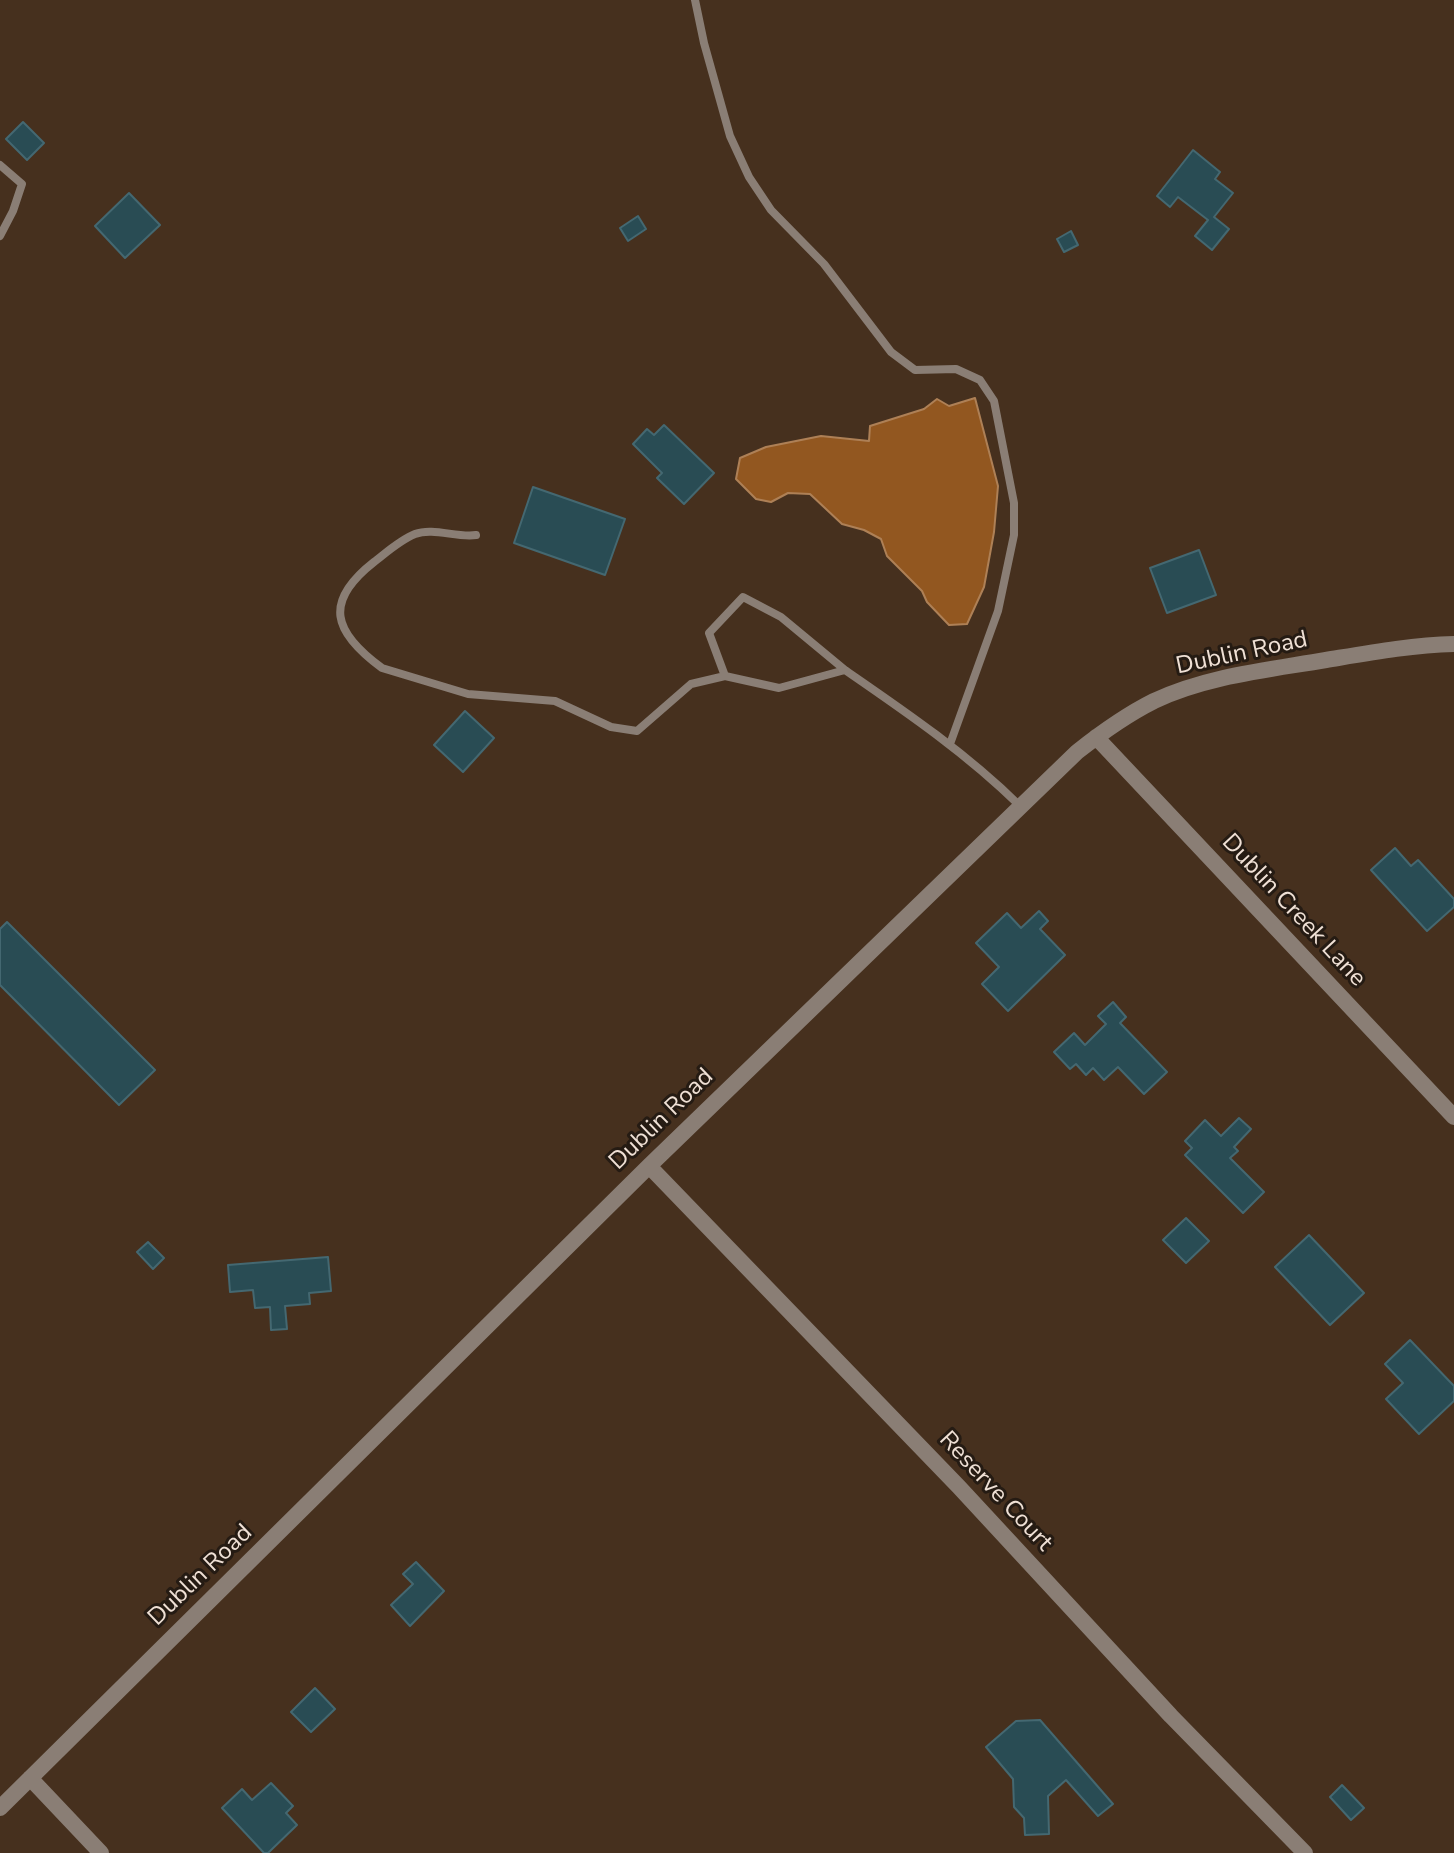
<!DOCTYPE html>
<html>
<head>
<meta charset="utf-8">
<style>
	body { margin:0 }
	canvas { display:block; background:#46301e }
</style>
</head>
<body>
<canvas width="1454" height="1853"></canvas>
<script>
const g = document.querySelector('canvas').getContext('2d');
g.lineJoin = 'round';
function fill(path, color) { g.fillStyle = color; g.fill(path, 'evenodd'); }
function stroke(path, color, width, dash) { g.strokeStyle = color; g.lineWidth = width; g.lineCap = dash ? 'butt' : 'round'; g.setLineDash(dash || []); g.stroke(path); }
function label(font, color, halo, rows, align = 'center') {
  g.font = font + ' "Nunito Sans",sans-serif'; g.lineWidth = 6; g.setLineDash([]); g.textBaseline = 'middle'; g.strokeStyle = halo; g.fillStyle = color; for (const [text, x, y, turn = 0] of rows) {
    g.save(); g.translate(x, y); g.rotate((+turn || 0) * Math.PI / 180); g.textAlign = isNaN(turn) ? turn : align; if (halo) g.strokeText(text, 0, 0); g.fillText(text, 0, 0); g.restore();
  }
}
const water = new Path2D(`
	M975,398L998,486L994,532L984,587L967,624L949,625L927,602L922,591L887,556L881,539L864,530L842,524L810,494L788,493L771,502L756,499L736,479L740,458L766,447L821,436L869,441L870,426L924,409L937,399L949,406Z`);
const building = new Path2D(`
	M23,122L44,143L27,160L6,139Z
	M1193,150L1220,172L1215,179L1233,193L1214,217L1229,229L1212,250L1195,236L1208,220L1178,197L1170,207L1157,196Z
	M129,193L160,225L125,258L95,226Z
	M638,216L646,229L628,241L620,228Z
	M1071,231L1078,245L1064,252L1057,239Z
	M664,425L714,473L684,504L657,478L662,473L633,444L647,429L654,435Z
	M533,487L625,519L605,575L514,543Z
	M1199,550L1216,595L1167,613L1150,568Z
	M465,711L494,738L463,772L434,745Z
	M1395,848L1411,866L1418,860L1454,899V907L1427,931L1371,870Z
	M1039,911L1048,921L1040,929L1065,955L1008,1011L982,984L999,967L976,943L1007,913L1021,928Z
	M7,922L155,1070L119,1105L0,985V929Z
	M1113,1002L1126,1017L1120,1023L1167,1072L1144,1094L1118,1067L1104,1080L1093,1068L1086,1075L1076,1064L1070,1069L1054,1052L1074,1033L1085,1045L1106,1024L1098,1016Z
	M1239,1118L1251,1129L1234,1147L1238,1151L1230,1158L1264,1192L1243,1213L1185,1155L1192,1148L1185,1141L1205,1120L1221,1136Z
	M1186,1218L1209,1241L1186,1263L1163,1240Z
	M1309,1235L1364,1293L1330,1325L1275,1267Z
	M148,1242L164,1258L153,1269L137,1252Z
	M328,1257L331,1291L309,1293L310,1304L285,1306L287,1329L271,1330L270,1307L255,1308L253,1290L230,1292L228,1265Z
	M1410,1340L1454,1386V1401L1419,1434L1386,1399L1403,1383L1385,1364Z
	M416,1562L444,1591L410,1626L391,1605L413,1584L403,1574Z
	M315,1688L335,1709L311,1732L291,1712Z
	M1040,1720L1113,1804L1098,1816L1066,1780L1048,1796L1049,1834L1025,1835L1024,1818L1014,1807L1013,1779L986,1747L1016,1721Z
	M271,1783L293,1806L286,1813L297,1825L268,1853H264L222,1808L242,1789L252,1800Z
	M1342,1785L1364,1808L1351,1820L1330,1797Z`);
const service = new Path2D(`
	M695,0L704,43L730,136L749,177L771,210L824,264L891,352L915,370L956,369L980,380L994,401L1014,503V535L998,611L950,744
	M0,165L22,184L13,211L0,236
	M476,535C457,538 433,527 415,534C400,540 387,552 374,562C323,602 333,632 382,668L468,694L555,701L611,727L637,731L691,684L725,676L779,688L845,670C906,712 966,753 1019,805
	M725,676L709,633L743,597L781,617L845,670`);
const minor = new Path2D(`
	M1096,737L1454,1117
	M649,1166L959,1487L1171,1716L1305,1853
	M30,1778L101,1853
	M0,1808L649,1166L1077,752C1101,733 1126,715 1154,701C1207,676 1268,670 1326,660C1368,653 1411,645 1454,644`);
const streetNames = [
	["Dublin Road",1242,654,-12],
	["Dublin Creek Lane",1293,911,47],
	["Dublin Road",662,1120,-44],
	["Reserve Court",995,1492,47],
	["Dublin Road",201,1576,-44]
];
fill(water, '#925720');
stroke(water, '#ae8056', 2);
fill(building, '#294c54');
stroke(building, '#446871', 2);
stroke(service, '#8a7e75', 8);
stroke(minor, '#8a7e75', 16);
label('24px', '#efe0d5', '#251b13', streetNames);
</script>
</body>
</html>
